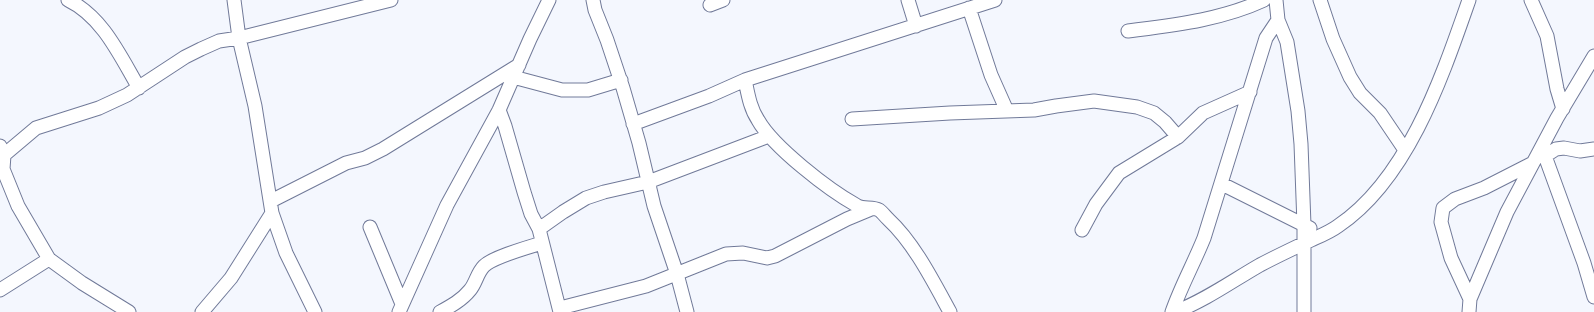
<!DOCTYPE html>
<html>
<head>
<meta charset="utf-8">
<style>
	body { margin:0 }
	canvas { display:block; background:#f4f7fe }
</style>
</head>
<body>
<canvas width="1594" height="312"></canvas>
<script>
const g = document.querySelector('canvas').getContext('2d');
g.lineJoin = 'round';
function stroke(path, color, width, dash) { g.strokeStyle = color; g.lineWidth = width; g.lineCap = dash ? 'butt' : 'round'; g.setLineDash(dash || []); g.stroke(path); }
const minor = new Path2D(`
	M68,0C103,17 120,56 139,88
	M234,0L239,38L255,106L272,213L286,253L315,312
	M593,0L595,10L607,40L623,88L639,143L654,206L677,274L687,312
	M908,0L916,26
	M1320,0L1333,39L1350,77L1360,93L1380,113L1405,150
	M1531,0L1547,36L1557,89L1563,109
	M710,5L723,0
	M969,8L991,75L1007,111
	M1278,20L1287,42L1298,111L1301,144L1304,225V312
	M1128,31C1174,25 1221,20 1264,0
	M513,77L562,90H588L621,80
	M745,80C748,94 750,108 758,120C773,147 829,190 856,205C863,210 872,206 879,210C882,212 885,216 888,219C914,243 933,281 950,312
	M499,110L505,126L524,192L531,214L539,229L560,312
	M852,119L950,113L1034,110L1056,106L1094,101L1137,107L1154,113L1165,122L1178,137
	M633,124L709,96L745,80L995,0
	M0,146L4,155L3,169L18,206L49,259L82,283L129,312
	M1539,152L1545,156L1584,263L1594,297
	M4,155L36,128L99,108L127,95L185,57L201,49L219,41L239,38L391,0
	M1545,156L1556,149L1564,148L1580,151L1594,149
	M1222,184L1310,228
	M271,201L346,163L365,158L383,149L519,65
	M370,227L402,304
	M539,229L563,212L586,198L604,192L648,182L769,136
	M1082,230L1096,204L1119,173L1178,137L1203,113L1250,92
	M0,290L49,259
	M1470,299L1451,258L1441,222L1443,208L1455,199L1484,188L1533,163
	M560,308L646,286L726,254L743,253L767,258L775,256L847,219L871,209
	M202,312L231,278L272,213
	M399,312L447,205L499,110L530,39L549,0
	M440,312C451,306 462,300 470,290C476,283 477,273 484,266C493,257 529,247 542,243
	M1172,312C1181,286 1194,263 1204,238L1266,38L1278,20L1276,0
	M1175,312C1206,300 1232,281 1260,265C1277,256 1294,248 1311,240C1320,236 1330,232 1338,226C1408,179 1442,77 1469,0
	M1469,312L1470,299L1507,212L1557,118L1594,56`);
stroke(minor, '#717a99', 15);
stroke(minor, '#fff', 13);
</script>
</body>
</html>
